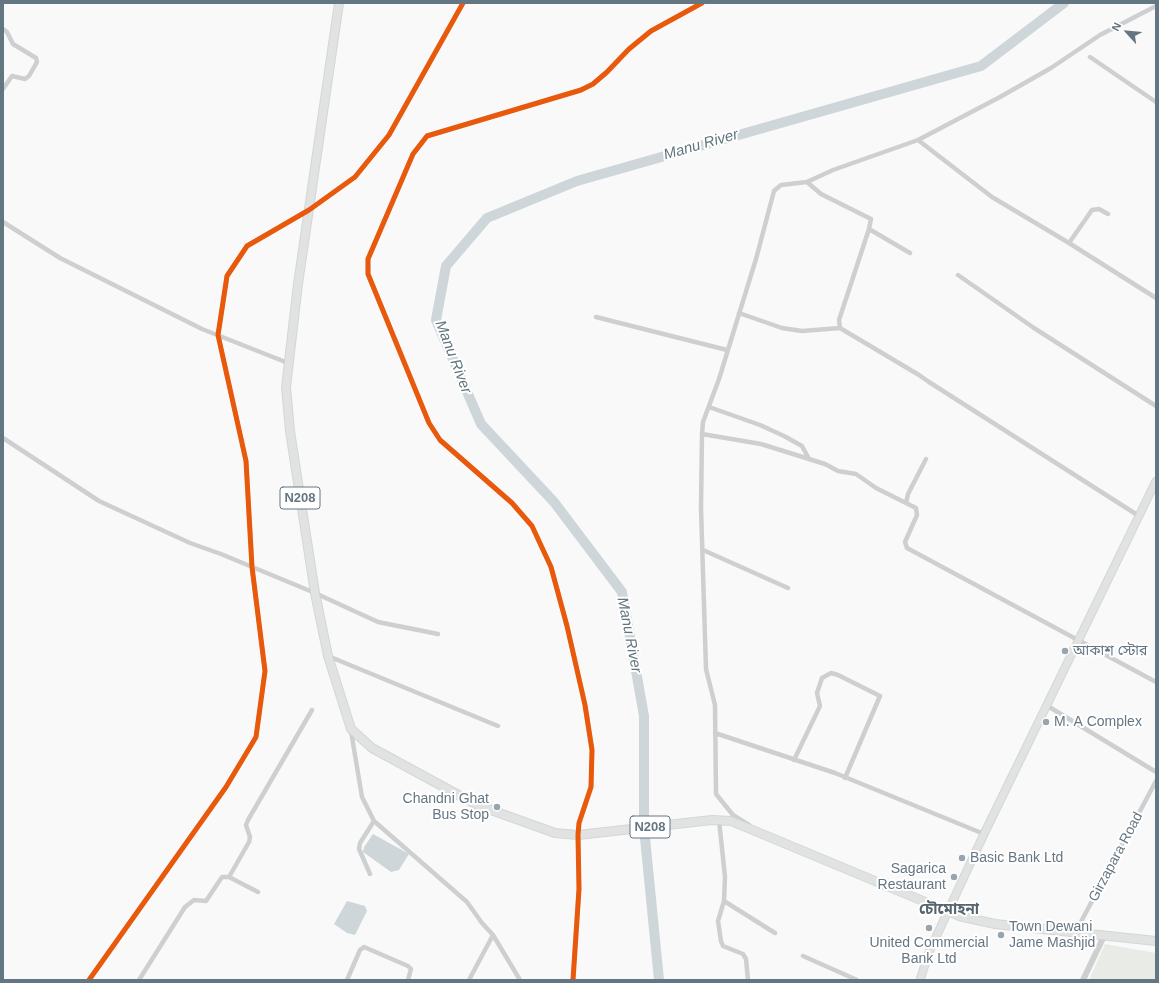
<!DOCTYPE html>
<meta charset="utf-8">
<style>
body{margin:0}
#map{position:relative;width:1159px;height:983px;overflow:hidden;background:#f9f9f9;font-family:Helvetica,sans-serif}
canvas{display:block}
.frame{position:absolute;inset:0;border:4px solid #657683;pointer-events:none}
.north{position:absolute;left:1107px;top:12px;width:40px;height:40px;-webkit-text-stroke:3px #fff;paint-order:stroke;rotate:297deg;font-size:11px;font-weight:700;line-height:16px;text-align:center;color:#657683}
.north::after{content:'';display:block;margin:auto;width:14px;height:18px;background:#657683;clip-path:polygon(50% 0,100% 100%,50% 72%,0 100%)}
</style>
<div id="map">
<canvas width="1159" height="983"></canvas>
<div class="frame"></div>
<div class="north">N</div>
</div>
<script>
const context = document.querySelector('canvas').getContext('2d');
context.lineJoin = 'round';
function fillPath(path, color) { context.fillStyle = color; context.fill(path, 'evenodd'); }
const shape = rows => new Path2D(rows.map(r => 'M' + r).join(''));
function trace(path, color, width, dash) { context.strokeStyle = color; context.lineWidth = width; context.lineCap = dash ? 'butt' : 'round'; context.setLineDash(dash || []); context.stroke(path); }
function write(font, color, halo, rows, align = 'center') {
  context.font = font + ' Helvetica,"Noto Sans Bengali",sans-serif'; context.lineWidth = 4; context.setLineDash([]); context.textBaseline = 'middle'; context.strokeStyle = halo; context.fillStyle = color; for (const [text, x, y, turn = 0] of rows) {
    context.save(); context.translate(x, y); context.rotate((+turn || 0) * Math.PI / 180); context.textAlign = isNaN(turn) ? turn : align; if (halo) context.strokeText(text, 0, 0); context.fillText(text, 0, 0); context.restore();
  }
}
fillPath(shape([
 [1105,944,1156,953,1156,980,1089,980]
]), '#e8ebe6');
fillPath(shape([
 [373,834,409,854,399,870,391,872,363,852,364,847],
 [347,901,365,906,367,911,355,935,347,933,334,924]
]), '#ced6d9');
trace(shape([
 [659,980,644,828,644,716,622,592,554,502,481,424,436,320,446,266,487,218,577,181,981,66,1064,3]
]), '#ced6d9', 10);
const secondary = shape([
 [920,980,929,952,984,834,1156,481]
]);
const trunk = shape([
 [339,3,298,284,286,387,290,431,315,593,328,656,351,729,372,748,477,805,555,833,578,835,712,820,731,821,959,916,995,924,1156,941]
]);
trace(secondary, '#d5d6d7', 9);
trace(trunk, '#d5d6d6', 10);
trace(shape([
 [3,29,7,32,13,44,36,58,37,62,29,76,25,79,12,76,3,89],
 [1090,57,1156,102],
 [918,140,1000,97,1051,68,1100,35,1156,6],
 [807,182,821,194,871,219,869,229,839,320,840,328,919,375,929,382,1139,516],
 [3,222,60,258,202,329,288,363],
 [869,229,910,253],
 [1069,243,1092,210,1099,209,1108,214],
 [958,275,1034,328,1156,406],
 [739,313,782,328,802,331,840,328],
 [596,317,727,350],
 [709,407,760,425,784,436,802,446,809,459],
 [702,434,761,444,825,464,838,471,856,474,876,488,916,508,917,515,905,542,907,548,1156,682],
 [3,438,99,501,190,543,221,554,315,593,378,622,438,634],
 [906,503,908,494,926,459],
 [703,550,788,588],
 [328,656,498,726],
 [1046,705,1156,772],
 [351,731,362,797,374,821,467,902,482,923,493,935,520,980],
 [715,733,835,773,984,834],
 [794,760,820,706,817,693,822,678,831,673,838,675,880,696,845,778],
 [719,820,725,877,724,901,718,921,721,941,723,946,743,954,746,959,748,980],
 [749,825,733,815,716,794,715,705,706,669,701,508,702,434,703,422,719,379,756,259,774,191,781,185,807,182,833,170,918,140,992,197,1069,243,1156,298],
 [370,874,359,849,360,843,374,821],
 [229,877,249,842,250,837,246,825,248,820,312,710],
 [724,901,775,933],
 [1075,933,1156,781],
 [803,956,857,980],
 [89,980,226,787,256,737,265,671,252,567,246,461,218,335,227,276,247,246,309,210,355,177,389,135,463,3],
 [139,980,185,907,194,900,206,901,222,877,229,877,258,892],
 [347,980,360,950,364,947,408,966,411,969,408,980],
 [469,980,493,935],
 [573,980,579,889,578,835,579,823,591,787,592,750,585,705,567,626,551,567,532,526,512,503,440,440,429,423,368,274,368,259,413,154,427,136,581,90,593,84,607,72,629,49,651,31,702,3]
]), '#cecfd0', 4.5);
trace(shape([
 [1083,980,1104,936]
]), '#cecfd0', 6);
trace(secondary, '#e1e2e2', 7);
trace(trunk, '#e1e2e2', 8);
trace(shape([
 [89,980,226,787,256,737,265,671,252,567,246,461,218,335,227,276,247,246,309,210,355,177,389,135,463,3],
 [573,980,579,889,578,835,579,823,591,787,592,750,585,705,567,626,551,567,532,526,512,503,440,440,429,423,368,274,368,259,413,154,427,136,581,90,593,84,607,72,629,49,651,31,702,3]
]), '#e8590c', 5);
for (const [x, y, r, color] of [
 [1065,651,4,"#99a4ac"],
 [1046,722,4,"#99a4ac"],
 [497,807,4,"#99a4ac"],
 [962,858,4,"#99a4ac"],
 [954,877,4,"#99a4ac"],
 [929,928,4,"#99a4ac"],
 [1001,935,4,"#99a4ac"]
]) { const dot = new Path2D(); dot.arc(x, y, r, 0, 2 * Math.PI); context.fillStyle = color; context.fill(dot); trace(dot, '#fff', 1.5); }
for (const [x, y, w] of [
 [300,498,40],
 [650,827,40]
]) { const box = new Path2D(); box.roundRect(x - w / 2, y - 11, w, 22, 3); context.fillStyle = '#fff'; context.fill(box); trace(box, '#657683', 1); }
write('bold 13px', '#657683', null, [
 ["N208",300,498],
 ["N208",650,827]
]);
write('14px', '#657683', '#fff', [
 ["আকাশ স্টোর",1073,651],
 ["M. A Complex",1054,722],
 ["Chandni Ghat",489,799,"right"],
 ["Bus Stop",489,815,"right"],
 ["Basic Bank Ltd",970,858],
 ["Sagarica",946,869,"right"],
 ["Restaurant",946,885,"right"],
 ["Town Dewani",1009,927],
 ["Jame Mashjid",1009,943],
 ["United Commercial",929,943,"center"],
 ["Bank Ltd",929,959,"center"]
], 'left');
write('14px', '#657683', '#fff', [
 ["Girzapara Road",1116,857,-62]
]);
write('italic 15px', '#60757c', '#fff', [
 ["Manu River",701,145,-16],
 ["Manu River",453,357,69],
 ["Manu River",629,635,79]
]);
write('bold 15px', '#57646e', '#fff', [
 ["চৌমোহনা",949,910]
]);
</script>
